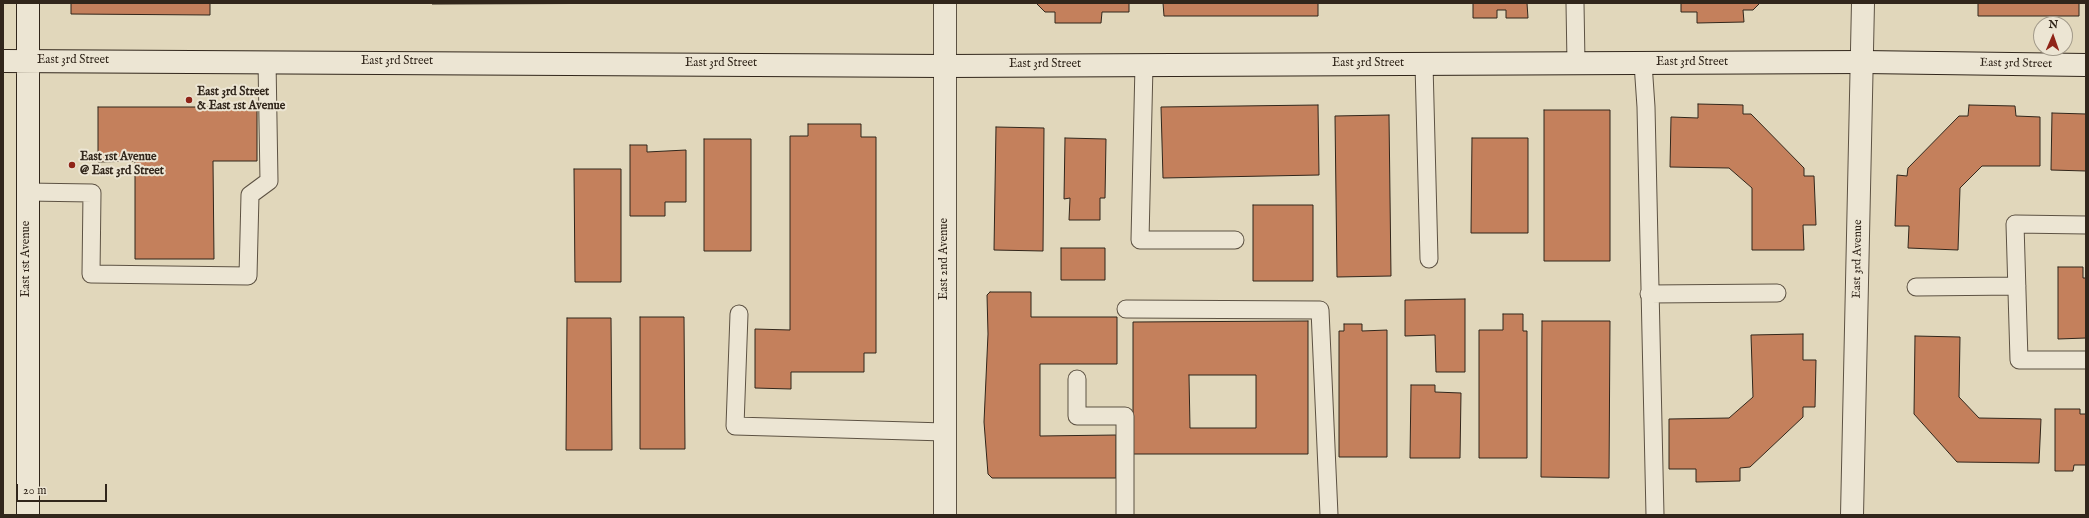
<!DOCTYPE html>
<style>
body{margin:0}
#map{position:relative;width:2089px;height:518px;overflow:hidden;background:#e1d7bb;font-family:"IM FELL English",serif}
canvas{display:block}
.frame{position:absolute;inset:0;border:4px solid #31261b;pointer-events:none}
.north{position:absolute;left:2033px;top:16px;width:40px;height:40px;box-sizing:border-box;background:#ece5d3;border:1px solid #a19989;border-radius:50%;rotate:2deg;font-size:11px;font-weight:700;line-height:16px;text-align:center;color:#31261b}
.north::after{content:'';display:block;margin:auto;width:14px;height:18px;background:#8f2418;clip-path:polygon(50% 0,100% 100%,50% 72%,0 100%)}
.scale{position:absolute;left:16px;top:484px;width:91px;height:18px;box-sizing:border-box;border:2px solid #31261b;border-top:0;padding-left:5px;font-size:12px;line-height:14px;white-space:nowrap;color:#31261b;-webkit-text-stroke:3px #ece5d3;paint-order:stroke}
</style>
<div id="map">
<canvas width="2089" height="518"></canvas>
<div class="frame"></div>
<div class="north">N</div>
<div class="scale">20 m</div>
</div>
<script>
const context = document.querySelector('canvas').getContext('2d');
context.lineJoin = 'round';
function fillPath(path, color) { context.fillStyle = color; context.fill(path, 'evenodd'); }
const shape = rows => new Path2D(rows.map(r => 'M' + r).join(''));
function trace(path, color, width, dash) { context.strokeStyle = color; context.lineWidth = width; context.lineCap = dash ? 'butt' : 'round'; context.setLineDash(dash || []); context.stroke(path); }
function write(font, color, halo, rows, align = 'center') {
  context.font = font + ' "IM FELL English",serif'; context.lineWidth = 4; context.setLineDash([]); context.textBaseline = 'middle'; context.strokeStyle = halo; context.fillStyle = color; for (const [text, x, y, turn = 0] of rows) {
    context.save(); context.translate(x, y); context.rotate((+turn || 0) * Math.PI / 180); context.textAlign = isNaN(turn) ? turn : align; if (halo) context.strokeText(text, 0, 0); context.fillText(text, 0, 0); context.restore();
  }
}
const building = shape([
 [71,3,210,3,210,15,71,14,71,3],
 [432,3,710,3,432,4,432,3],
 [1036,3,1129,3,1129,12,1102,12,1101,23,1055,23,1055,12,1045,12,1036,3],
 [1163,3,1318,3,1318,16,1164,16,1163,3],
 [1473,3,1527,3,1528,18,1506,18,1506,10,1497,10,1497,18,1473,18,1473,3],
 [1681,3,1760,3,1753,10,1743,10,1744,22,1697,23,1697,12,1681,12,1681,3],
 [1978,3,2079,3,2079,16,1978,16,1978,3],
 [1698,104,1743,105,1743,114,1751,114,1804,168,1804,176,1814,176,1816,225,1803,225,1804,250,1752,250,1752,188,1729,168,1670,167,1671,117,1698,118,1698,104],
 [1318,105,1319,175,1163,178,1161,107,1318,105],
 [1969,105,2015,106,2016,116,2040,117,2040,166,1982,166,1960,188,1958,250,1908,248,1909,226,1895,226,1897,175,1907,176,1908,168,1959,116,1968,116,1969,105],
 [98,107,257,107,257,161,213,161,214,259,135,259,135,161,98,162,98,107],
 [1544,110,1610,110,1610,261,1544,261,1544,110],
 [2052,113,2086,114,2086,171,2051,170,2052,113],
 [1389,115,1391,276,1337,277,1335,116,1389,115],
 [808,124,861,124,861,137,876,137,876,353,864,353,864,372,791,372,791,389,755,388,755,329,790,330,790,136,808,136,808,124],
 [996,127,1044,128,1043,251,994,250,996,127],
 [1065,138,1106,139,1105,198,1100,198,1100,220,1069,220,1070,198,1064,199,1065,138],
 [1472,138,1528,138,1528,233,1471,233,1472,138],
 [704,139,751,139,751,251,704,251,704,139],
 [630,145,647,145,647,152,686,150,686,202,665,202,665,216,630,216,630,145],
 [574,169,621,169,621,282,575,282,574,169],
 [1253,205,1313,205,1313,281,1253,281,1253,205],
 [1061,248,1105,248,1105,280,1061,280,1061,248],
 [2058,267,2083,267,2083,278,2086,278,2086,338,2058,339,2058,267],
 [990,292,1031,292,1031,317,1117,317,1117,364,1040,364,1040,436,1116,435,1116,478,992,478,988,474,984,422,988,334,987,295,990,292],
 [1465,299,1465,372,1436,372,1435,335,1405,336,1405,300,1465,299],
 [1503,314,1523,314,1523,331,1527,331,1527,458,1479,458,1479,330,1503,330,1503,314],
 [640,317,684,317,685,449,640,449,640,317],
 [567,318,611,318,612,450,566,450,567,318],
 [1308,321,1308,454,1133,454,1133,322,1308,321],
 [1189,375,1256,375,1256,428,1190,428,1189,375],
 [1542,321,1610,321,1609,478,1541,477,1542,321],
 [1344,324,1362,324,1362,331,1387,330,1387,457,1339,457,1339,331,1344,331,1344,324],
 [1803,334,1803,360,1816,360,1815,407,1803,407,1803,417,1750,467,1740,468,1740,481,1696,482,1696,469,1669,469,1669,419,1729,418,1753,397,1751,335,1803,334],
 [1915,336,1960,337,1959,397,1979,418,2041,419,2039,463,1957,462,1914,414,1915,336],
 [1411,385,1435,385,1435,392,1461,393,1460,458,1410,458,1411,385],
 [2055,409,2080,409,2080,414,2086,414,2086,465,2074,465,2073,471,2055,471,2055,409]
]);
fillPath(building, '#c4805c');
trace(building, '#31261b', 1);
const lane = shape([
 [1575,3,1576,63],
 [1643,63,1646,107,1655,515],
 [1424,64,1429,259],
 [1144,65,1140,240,1235,240],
 [27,192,92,193,91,274,248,276,250,195,269,181,267,61],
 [2086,225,2015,224,2019,360,2086,360],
 [1916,287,2017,286],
 [1649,294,1777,293],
 [1126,309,1320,310,1329,515],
 [739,314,735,426,945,432],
 [1077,379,1077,416,1125,416,1125,515]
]);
const street = shape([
 [945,515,945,3],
 [1852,515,1863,3]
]);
const secondary = shape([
 [3,61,945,66,1863,62,2086,65],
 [28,515,28,3]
]);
trace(lane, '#5d5243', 19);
trace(street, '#5d5243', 24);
trace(secondary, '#31261b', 24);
trace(lane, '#ece5d3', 17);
trace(street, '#ece5d3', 22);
trace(secondary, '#ece5d3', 22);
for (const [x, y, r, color] of [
 [189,100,4,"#8f2418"],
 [72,165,4,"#8f2418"]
]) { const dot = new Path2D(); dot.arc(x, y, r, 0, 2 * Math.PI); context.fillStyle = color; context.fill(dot); trace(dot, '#ece5d3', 1.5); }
write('12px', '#31261b', '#ece5d3', [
 ["East 3rd Street",73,61],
 ["East 3rd Street",397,62],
 ["East 3rd Street",1692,63],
 ["East 3rd Street",721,64],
 ["East 3rd Street",1368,64],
 ["East 3rd Street",2016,64,1],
 ["East 3rd Street",1045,65],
 ["East 1st Avenue",27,259,-90],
 ["East 2nd Avenue",945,259,-90],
 ["East 3rd Avenue",1858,259,-89]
]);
write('bold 12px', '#31261b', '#ece5d3', [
 ["East 3rd Street",197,93],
 ["& East 1st Avenue",197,107],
 ["East 1st Avenue",80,158],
 ["@ East 3rd Street",80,172]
], 'left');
</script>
